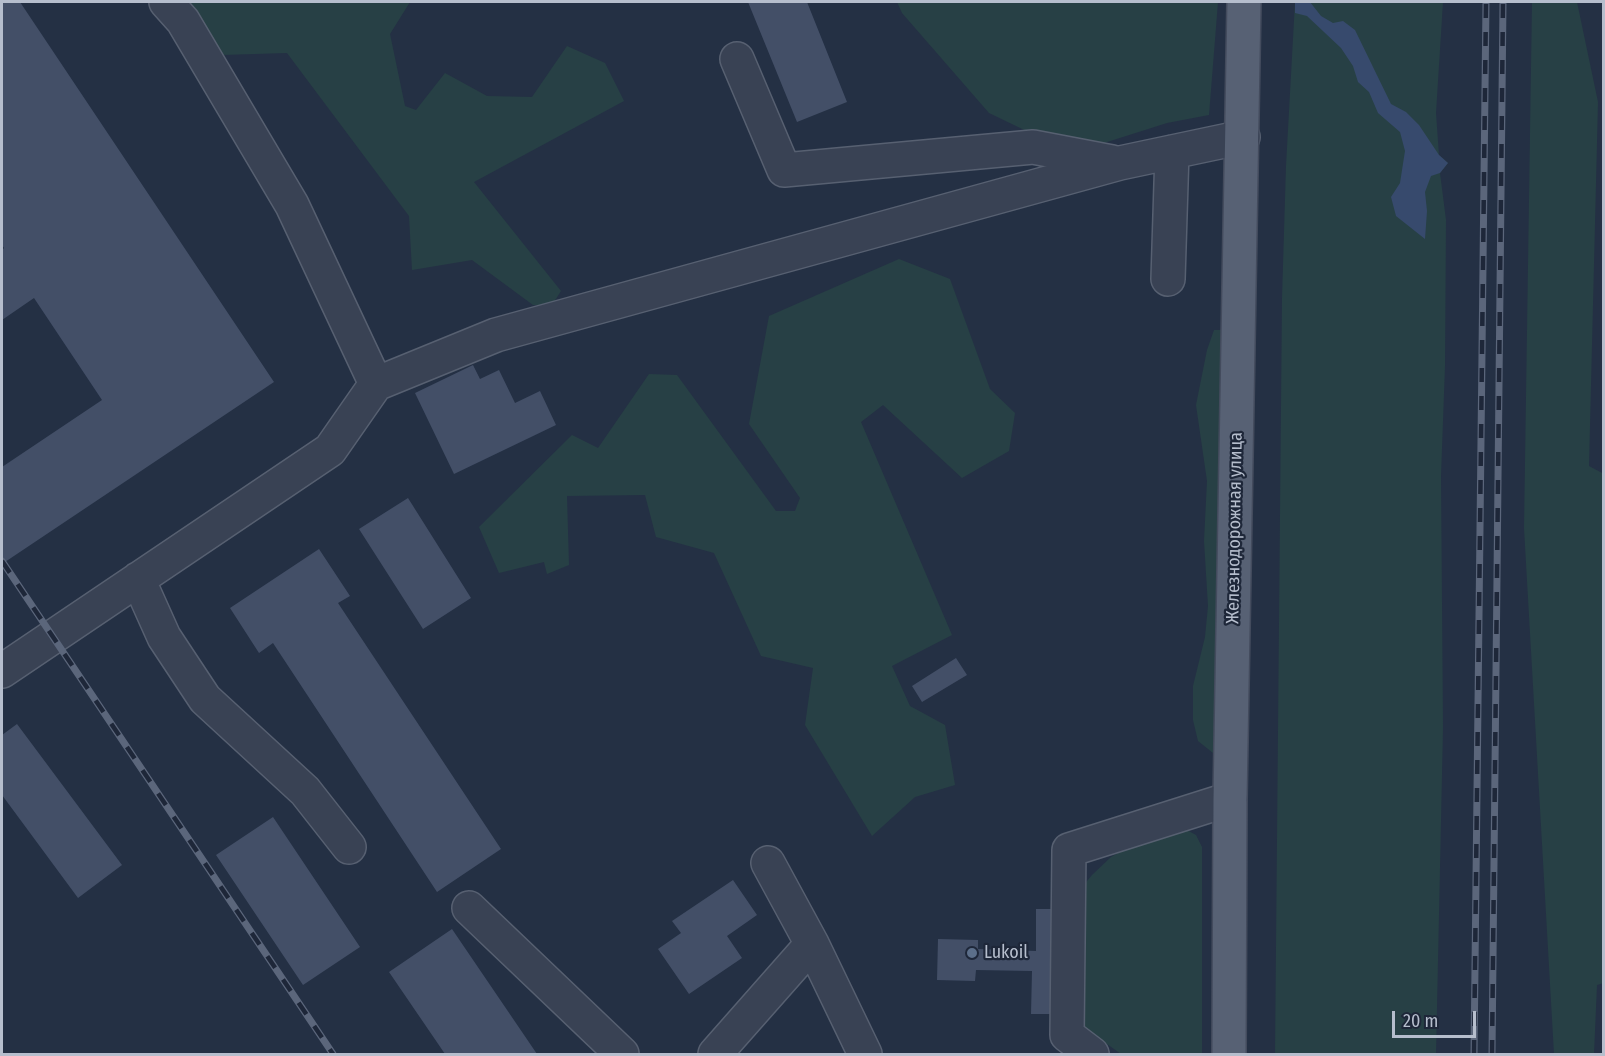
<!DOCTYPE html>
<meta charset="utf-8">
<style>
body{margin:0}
#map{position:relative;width:1605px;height:1056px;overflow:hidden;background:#243044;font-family:"Fira Sans Condensed",sans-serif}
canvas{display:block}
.frame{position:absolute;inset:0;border:3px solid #b6becd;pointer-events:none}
.scale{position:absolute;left:1392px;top:1011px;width:84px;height:27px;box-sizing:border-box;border:3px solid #b6becd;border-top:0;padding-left:8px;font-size:18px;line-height:21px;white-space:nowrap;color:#b6becd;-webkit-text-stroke:4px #1e2739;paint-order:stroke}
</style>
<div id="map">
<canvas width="1605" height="1056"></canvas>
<div class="frame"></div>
<div class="scale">20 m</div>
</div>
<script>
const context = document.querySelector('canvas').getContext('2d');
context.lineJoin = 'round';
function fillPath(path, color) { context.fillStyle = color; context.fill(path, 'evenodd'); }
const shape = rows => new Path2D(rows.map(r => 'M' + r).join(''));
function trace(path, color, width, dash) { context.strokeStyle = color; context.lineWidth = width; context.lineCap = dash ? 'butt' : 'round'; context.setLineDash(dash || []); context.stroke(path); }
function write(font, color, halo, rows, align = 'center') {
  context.font = font + ' "Fira Sans Condensed",sans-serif'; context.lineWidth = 4.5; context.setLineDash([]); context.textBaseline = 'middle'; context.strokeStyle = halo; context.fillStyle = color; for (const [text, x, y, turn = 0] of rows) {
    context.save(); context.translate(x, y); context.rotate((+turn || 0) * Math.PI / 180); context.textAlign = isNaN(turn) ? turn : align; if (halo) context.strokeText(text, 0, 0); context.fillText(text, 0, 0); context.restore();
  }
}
fillPath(shape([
 [187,2,410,2,390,34,405,106,416,110,445,73,487,96,532,97,567,46,605,63,624,101,474,182,561,291,552,305,533,305,472,260,412,270,409,216,287,53,222,55],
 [897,2,1218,2,1209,115,1167,123,1104,143,1041,138,989,113,902,13],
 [1295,2,1443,2,1436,113,1439,155,1448,163,1440,173,1446,220,1445,366,1441,476,1443,728,1436,1054,1275,1054,1282,298,1286,166],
 [1532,2,1577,2,1598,102,1589,466,1604,474,1604,983,1597,985,1594,1054,1554,1054,1524,528],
 [899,259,950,279,990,389,1015,413,1009,451,962,478,883,405,861,422,952,635,892,666,910,706,945,725,955,785,915,797,872,836,805,725,813,668,761,656,714,553,656,537,645,495,567,496,569,565,547,574,544,562,499,573,479,527,572,435,598,448,649,374,677,375,776,511,795,511,800,498,749,424,769,316],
 [1214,330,1229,330,1220,745,1213,753,1198,741,1193,720,1193,686,1205,637,1208,606,1204,541,1207,481,1196,405,1207,350],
 [1183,828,1196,835,1202,847,1202,1054,1121,1054,1086,1029,1077,1017,1083,886,1092,875,1111,857,1134,844]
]), '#274045');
fillPath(shape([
 [1295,2,1310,2,1321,16,1333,23,1343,21,1355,30,1391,104,1406,112,1419,125,1439,155,1448,163,1440,173,1431,176,1425,192,1427,211,1425,239,1396,216,1391,197,1400,183,1405,151,1400,132,1378,113,1369,92,1358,82,1353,66,1341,48,1307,16,1295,13]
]), '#374a6d');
fillPath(shape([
 [2,2,20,2,274,382,2,564,2,467,102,400,34,298,2,320,2,250,4,248,2,245],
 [748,2,807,2,847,102,797,122],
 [473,365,480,379,499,370,515,403,540,391,556,425,454,474,415,393],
 [408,498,471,598,423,629,359,529],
 [319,549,350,596,338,603,501,849,437,892,273,643,259,653,230,608],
 [956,658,967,675,922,702,912,686],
 [17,724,122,865,78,898,2,795,2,735],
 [273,817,360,947,303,985,216,855],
 [733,880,757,915,727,936,742,958,689,994,658,949,681,933,672,921],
 [1036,909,1064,909,1062,1014,1031,1014,1032,971,976,970,975,981,937,980,938,939,978,940,978,949,1036,951],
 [452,929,537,1054,445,1054,389,972]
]), '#434f67');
const minor = shape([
 [166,2,183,21,292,205,376,384,496,335,1120,163,1243,137],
 [737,59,784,170,1033,147,1112,162],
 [1168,279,1172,152],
 [138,579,164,637,205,699,305,791,349,847],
 [2,671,330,450,376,384],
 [768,863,812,944,865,1054],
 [469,908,622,1054],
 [715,1054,812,944],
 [1092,1054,1067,1035,1069,850,1230,799]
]);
const major = shape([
 [1229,1054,1230,799,1244,2]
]);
trace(minor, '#576071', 36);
trace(major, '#434b5d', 36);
trace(minor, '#394254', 33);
trace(major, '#576174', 33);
const rail = shape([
 [2,561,333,1054],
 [1474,1054,1486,2],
 [1492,1054,1503,2]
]);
trace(rail, '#5b667b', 7);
trace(rail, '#1e2739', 4.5, [14]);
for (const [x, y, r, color] of [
 [972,953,6,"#5c6f8a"]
]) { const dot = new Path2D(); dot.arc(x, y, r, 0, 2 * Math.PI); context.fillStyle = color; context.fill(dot); trace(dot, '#1e2739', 2); }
write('18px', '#b6becd', '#1e2739', [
 ["Железнодорожная улица",1235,528,-89]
]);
write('18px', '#b6becd', '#1e2739', [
 ["Lukoil",984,953]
], 'left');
</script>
